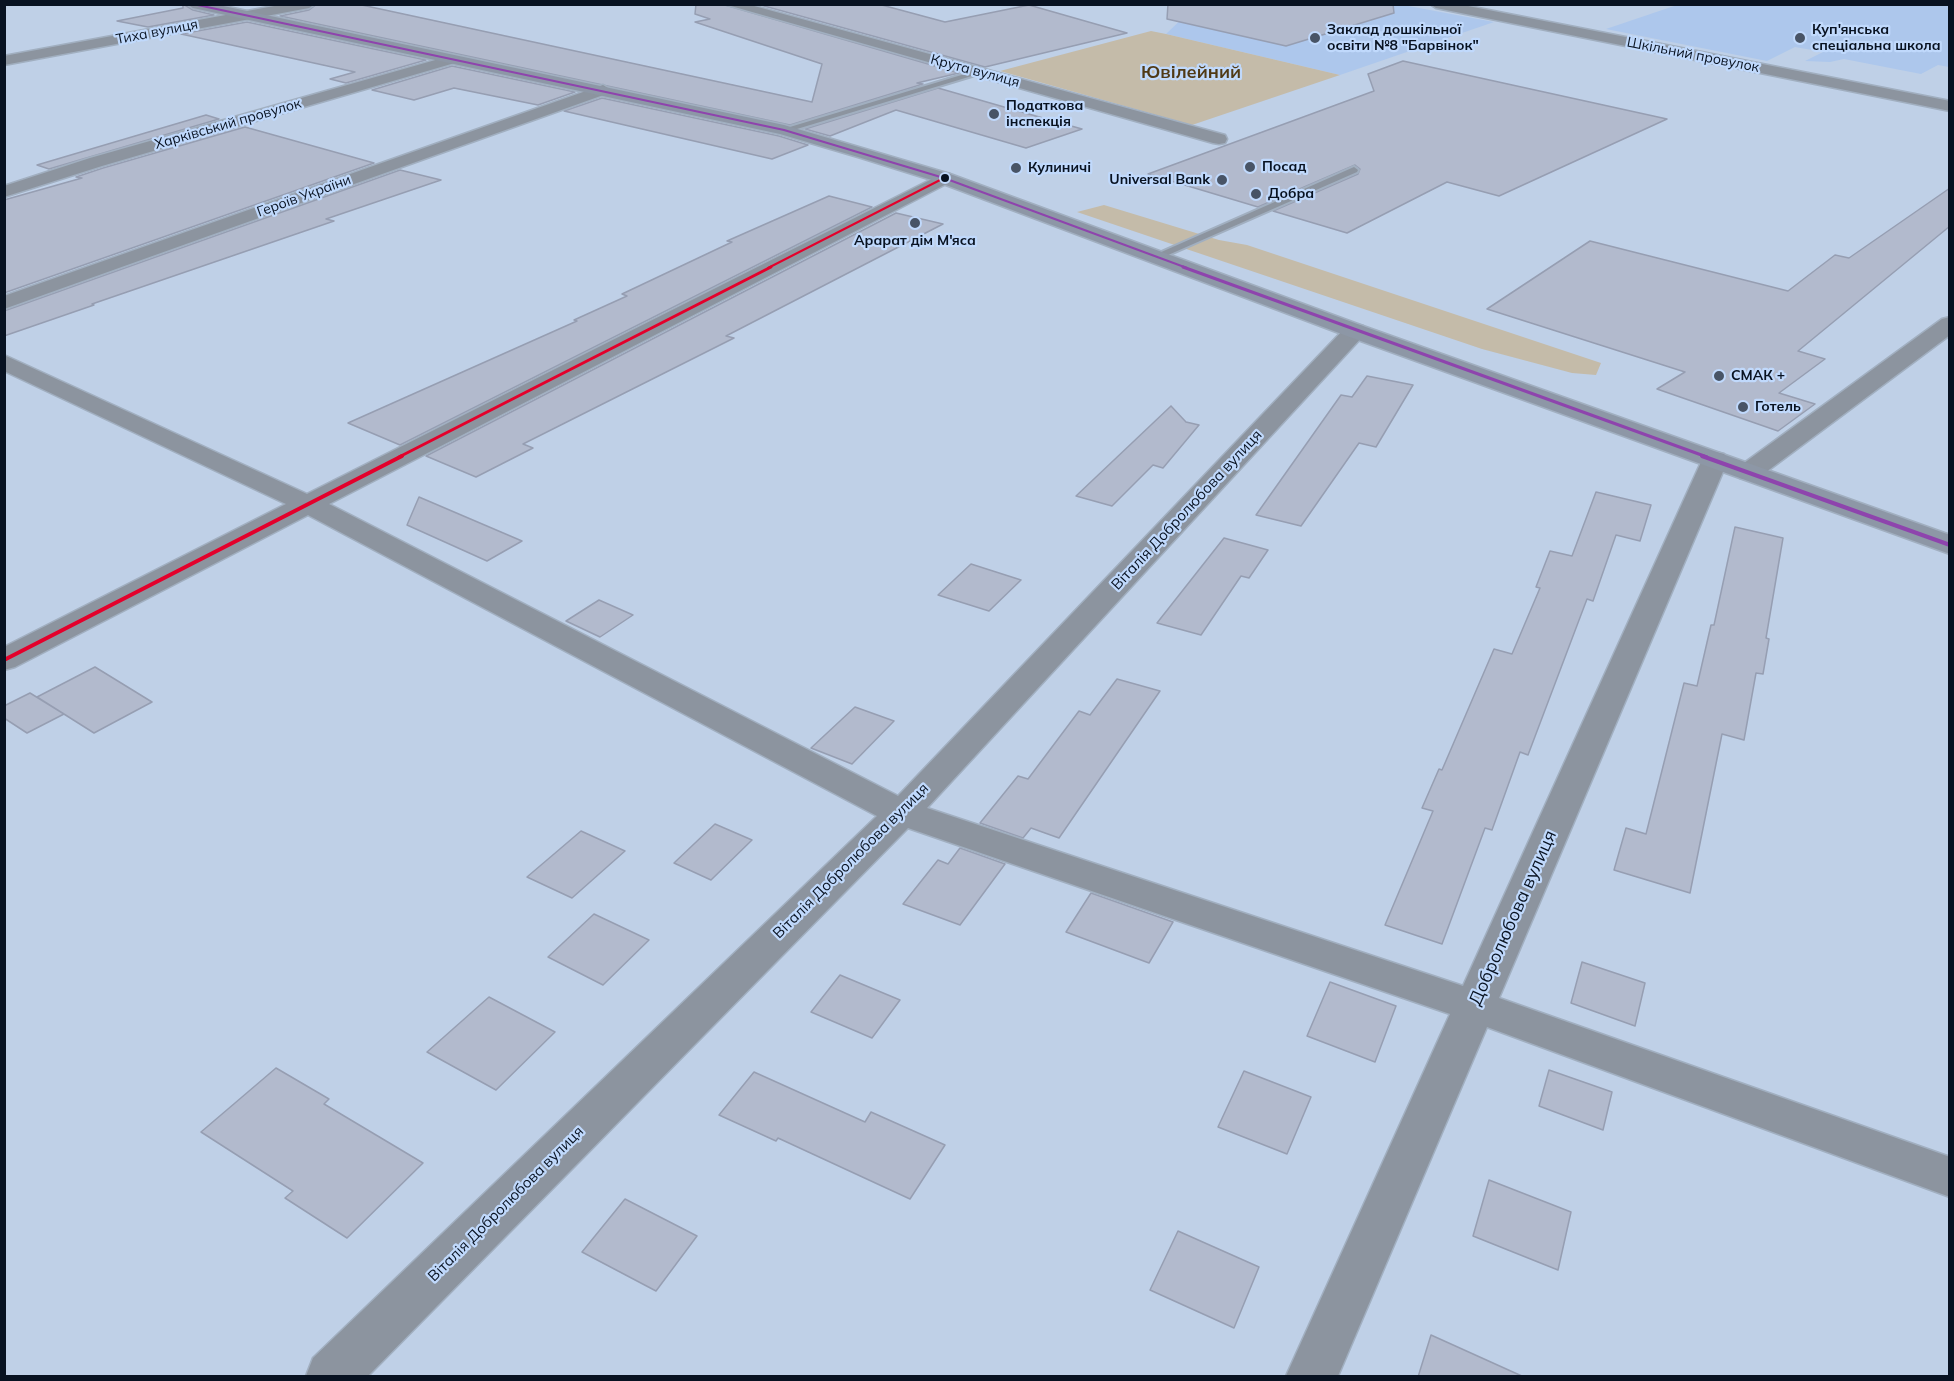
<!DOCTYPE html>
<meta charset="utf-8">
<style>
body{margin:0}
#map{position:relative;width:1954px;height:1381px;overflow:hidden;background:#bfd0e7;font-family:Mulish,sans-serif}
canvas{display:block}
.frame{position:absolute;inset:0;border:6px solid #081221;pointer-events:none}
</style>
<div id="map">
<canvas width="1954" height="1381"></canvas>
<div class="frame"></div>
</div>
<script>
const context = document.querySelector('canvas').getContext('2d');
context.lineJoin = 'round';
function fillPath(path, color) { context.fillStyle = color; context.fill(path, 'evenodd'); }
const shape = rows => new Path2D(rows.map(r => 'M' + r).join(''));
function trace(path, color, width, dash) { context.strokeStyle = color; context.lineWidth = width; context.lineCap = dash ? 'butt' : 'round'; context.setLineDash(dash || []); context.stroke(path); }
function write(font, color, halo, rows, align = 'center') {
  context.font = font + ' Mulish,sans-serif'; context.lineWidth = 4.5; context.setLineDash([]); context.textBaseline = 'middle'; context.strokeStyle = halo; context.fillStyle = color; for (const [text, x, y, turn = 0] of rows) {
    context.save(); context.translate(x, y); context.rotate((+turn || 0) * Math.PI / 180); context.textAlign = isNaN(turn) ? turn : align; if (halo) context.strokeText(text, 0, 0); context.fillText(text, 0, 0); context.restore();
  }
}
fillPath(shape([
 [1193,4,1403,5,1494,22,1340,75,1166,34,1190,11],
 [1680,4,1949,5,1949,67,1938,65,1921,74,1844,59,1830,62,1805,61,1823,52,1795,47,1767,61,1606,29]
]), '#adc7ec');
fillPath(shape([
 [1151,31,1166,34,1340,75,1192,125,1000,71],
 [1104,205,1219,240,1247,245,1601,363,1596,375,1572,373,1482,349,1077,212]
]), '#c4bba9');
const building = shape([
 [183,4,193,10,214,15,148,27,117,21,183,8,183,4],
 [317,4,357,4,812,102,822,64,695,22,710,19,695,14,696,4,722,4,959,73,917,83,923,84,790,125,280,16,309,10,317,4],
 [757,4,878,4,945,22,1029,5,1127,33,985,67,757,4],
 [1168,4,1393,4,1394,13,1286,46,1167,19,1168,4],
 [247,22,426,60,346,83,330,79,355,72,181,34,247,22],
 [1403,61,1667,119,1499,196,1447,182,1347,233,1273,211,1358,174,1360,169,1355,165,1258,207,1148,174,1374,91,1368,74,1403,61],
 [452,66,575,92,538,105,454,88,414,100,372,90,452,66],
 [938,88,1018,111,1082,129,1026,148,896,110,830,136,805,129,938,88],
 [602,98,779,136,808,145,772,159,564,111,602,98],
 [206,115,219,119,49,169,37,165,206,115],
 [245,127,374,163,4,293,4,200,82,178,76,177,103,168,245,127],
 [400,170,441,180,326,219,334,221,92,304,94,305,4,336,4,311,400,170],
 [1950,188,1950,226,1798,351,1825,359,1779,393,1815,404,1778,431,1657,389,1685,372,1487,309,1590,241,1788,291,1835,255,1849,258,1950,188],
 [829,196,872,207,400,445,348,423,577,321,574,320,627,296,622,294,732,242,727,241,829,196],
 [896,213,943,224,726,336,734,338,523,444,533,448,476,477,426,456,896,213],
 [1367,376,1413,385,1376,447,1359,443,1301,526,1256,515,1341,395,1352,397,1367,376],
 [1171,406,1186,422,1199,425,1163,468,1153,465,1112,506,1076,496,1171,406],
 [1596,492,1651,505,1640,541,1616,535,1593,601,1587,599,1528,755,1520,752,1492,830,1485,828,1442,944,1385,925,1433,811,1422,808,1439,769,1442,770,1494,649,1512,654,1540,588,1536,587,1550,551,1572,556,1596,492],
 [419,497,522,541,487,561,407,525,419,497],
 [1735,527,1783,538,1766,638,1769,639,1763,674,1756,673,1744,740,1722,734,1690,893,1614,870,1626,828,1646,834,1684,683,1697,686,1711,625,1714,625,1735,527],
 [1224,538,1268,550,1249,578,1241,576,1201,635,1157,623,1224,538],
 [971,564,1021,580,989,611,938,595,971,564],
 [599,600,633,615,600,637,566,621,599,600],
 [95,667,152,702,94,733,37,697,95,667],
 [1117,679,1160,691,1059,838,1031,828,1023,838,980,823,1018,776,1028,779,1079,711,1090,715,1117,679],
 [30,693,64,714,27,733,4,718,4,706,30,693],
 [855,707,894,721,852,764,811,748,855,707],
 [715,824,752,840,711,880,674,863,715,824],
 [581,831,625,851,572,898,527,877,581,831],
 [960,848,1005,864,960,925,903,904,938,860,948,864,960,848],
 [1091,893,1173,922,1149,963,1066,932,1091,893],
 [594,914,649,940,603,985,548,957,594,914],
 [1582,962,1645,983,1635,1026,1571,1003,1582,962],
 [840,975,900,1000,872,1038,811,1012,840,975],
 [1330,982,1396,1006,1375,1062,1307,1036,1330,982],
 [489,997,555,1032,496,1090,427,1052,489,997],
 [276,1068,329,1099,324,1104,423,1163,347,1238,285,1198,293,1191,201,1132,276,1068],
 [1549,1070,1612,1092,1603,1130,1539,1106,1549,1070],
 [1244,1071,1311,1097,1287,1154,1218,1127,1244,1071],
 [754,1072,865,1122,871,1112,945,1145,910,1199,778,1138,776,1141,719,1115,754,1072],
 [1489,1180,1571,1212,1558,1270,1473,1236,1489,1180],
 [625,1199,697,1236,656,1291,582,1252,625,1199],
 [1178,1231,1259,1267,1234,1328,1150,1290,1178,1231],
 [1431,1335,1524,1377,1418,1377,1431,1335]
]);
fillPath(building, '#b2bacd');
trace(building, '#969eb2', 1.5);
const service = shape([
 [978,70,985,72,787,132,780,130,978,70],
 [1354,167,1358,170,1357,172,1159,259,1150,257,1354,167]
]);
const minor = shape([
 [285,4,315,4,309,8,4,65,4,56,285,4],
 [724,4,747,4,1225,135,1227,139,1225,143,1219,144,1213,143,724,4],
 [1430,4,1458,4,1950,101,1950,111,1436,8,1430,4],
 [453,55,460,59,458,62,102,166,4,197,4,186,90,158,453,55],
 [603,85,611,90,609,93,4,309,4,296,603,85],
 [944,173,950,174,953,178,950,182,329,504,898,796,1347,326,1355,324,1363,326,1366,331,1363,336,927,808,1463,986,1702,460,1706,454,1715,452,1724,454,1728,460,1499,998,1950,1157,1950,1197,1487,1027,1338,1376,1286,1376,1450,1014,908,828,368,1376,306,1376,313,1358,877,816,308,515,15,667,4,670,4,647,286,504,4,371,4,355,307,494,944,173],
 [1950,317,1950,335,1758,478,1749,480,1740,478,1736,472,1740,466,1942,319,1950,317]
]);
const primary = shape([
 [187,4,214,4,784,125,950,174,1363,326,1950,535,1950,554,1347,336,938,182,858,157,780,134,193,8,187,4]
]);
trace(service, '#a1afc0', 4);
trace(minor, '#a1afc0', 3);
trace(primary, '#a1afc0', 3);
fillPath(service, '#8c949f');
fillPath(minor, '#8c949f');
fillPath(primary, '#8d97a6');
trace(shape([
 [193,4,784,130,944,178,1187,268]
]), '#8e44ad', 2);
trace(shape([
 [1183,267,1707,457]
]), '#8e44ad', 3);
trace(shape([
 [1702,456,1950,545]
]), '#8e44ad', 4);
trace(shape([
 [768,268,944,178]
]), '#e4002b', 2);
trace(shape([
 [399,457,771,267]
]), '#e4002b', 3);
trace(shape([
 [4,660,402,456]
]), '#e4002b', 4);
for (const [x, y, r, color] of [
 [1315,38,6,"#485466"],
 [1800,38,6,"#485466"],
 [994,114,6,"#485466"],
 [1250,167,6,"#485466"],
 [1016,168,6,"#485466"],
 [945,178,5,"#081221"],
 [1222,180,6,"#485466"],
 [1256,194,6,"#485466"],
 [915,223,6,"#485466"],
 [1719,376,6,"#485466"],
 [1743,407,6,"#485466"]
]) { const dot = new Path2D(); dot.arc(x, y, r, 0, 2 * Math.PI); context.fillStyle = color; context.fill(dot); trace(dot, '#c0d9fc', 2); }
write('bold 14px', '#081221', '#c0d9fc', [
 ["Заклад дошкільної",1327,30],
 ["освіти №8 \"Барвінок\"",1327,46],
 ["Куп'янська",1812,30],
 ["спеціальна школа",1812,46],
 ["Податкова",1006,106],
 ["інспекція",1006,122],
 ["Посад",1262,167],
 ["Кулиничі",1028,168],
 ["Universal Bank",1210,180,"right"],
 ["Добра",1268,194],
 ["Арарат дім М'яса",915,241,"center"],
 ["СМАК +",1731,376],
 ["Готель",1755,407]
], 'left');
write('14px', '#081221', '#c0d9fc', [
 ["Тиха вулиця",157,32,-11],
 ["Шкільний провулок",1693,55,11],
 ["Крута вулиця",975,71,15],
 ["Харківський провулок",228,124,-16],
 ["Героїв України",304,196,-20]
]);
write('15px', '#081221', '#c0d9fc', [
 ["Віталія Добролюбова вулиця",1187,510,-47],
 ["Віталія Добролюбова вулиця",851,861,-45],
 ["Віталія Добролюбова вулиця",506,1204,-45]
]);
write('bold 18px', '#503a16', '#c0d9fc', [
 ["Ювілейний",1191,73]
]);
write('18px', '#081221', '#c0d9fc', [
 ["Добролюбова вулиця",1513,918,-66]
]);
</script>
